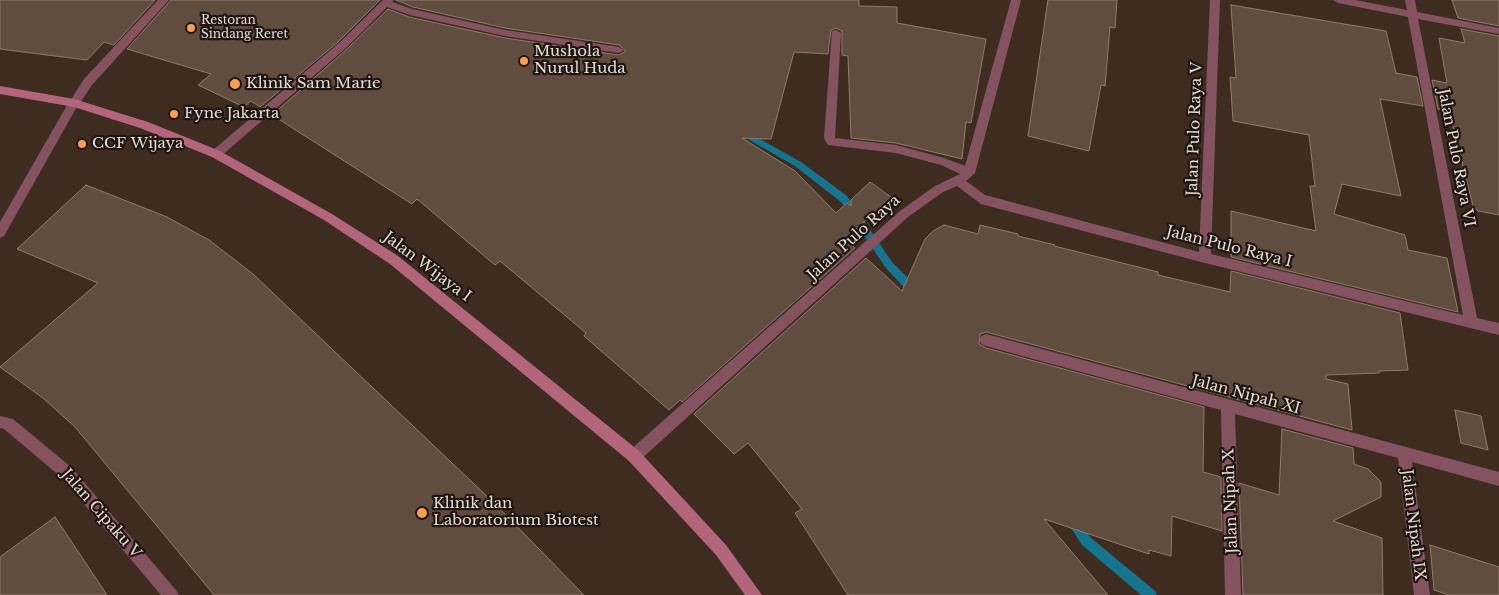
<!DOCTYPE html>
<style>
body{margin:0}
canvas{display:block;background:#3f2c20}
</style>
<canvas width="1499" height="595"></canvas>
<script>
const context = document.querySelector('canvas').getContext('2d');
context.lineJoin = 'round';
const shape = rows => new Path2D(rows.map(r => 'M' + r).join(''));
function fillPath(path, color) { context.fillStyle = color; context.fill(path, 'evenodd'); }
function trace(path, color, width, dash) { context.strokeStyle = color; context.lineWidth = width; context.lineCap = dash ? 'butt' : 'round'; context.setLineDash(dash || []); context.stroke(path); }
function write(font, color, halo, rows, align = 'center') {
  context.font = font + ' "Libre Baskerville",serif'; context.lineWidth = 4.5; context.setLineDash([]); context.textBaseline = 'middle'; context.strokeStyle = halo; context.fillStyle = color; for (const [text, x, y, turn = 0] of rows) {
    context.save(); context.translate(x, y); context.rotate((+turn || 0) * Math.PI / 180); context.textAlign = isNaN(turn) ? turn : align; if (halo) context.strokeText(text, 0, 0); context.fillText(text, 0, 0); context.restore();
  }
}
fillPath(shape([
 [742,129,801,162,847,196,892,262,918,288,919,291,918,294,910,294,886,268,841,202,795,166,739,134,738,132,742,129],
 [1072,514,1076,516,1090,537,1155,591,1157,595,1141,595,1082,545,1066,520,1068,516,1072,514]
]), '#15758f');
const building = shape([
 [0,0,155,0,114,45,104,42,87,60,0,49,0,0],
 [171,0,380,0,338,42,260,107,251,101,244,107,198,85,211,74,127,49,171,0],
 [396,0,859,0,859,6,897,7,897,23,986,39,971,123,966,122,962,159,896,143,851,138,848,56,842,55,842,31,836,28,831,30,828,54,794,52,771,139,742,138,795,171,836,213,847,203,851,206,851,200,870,182,891,197,854,231,857,234,848,241,855,248,682,402,680,400,669,410,584,336,586,333,500,261,495,265,417,199,412,204,272,115,348,48,388,9,409,17,505,38,619,55,626,51,619,45,505,28,413,7,396,0],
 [1048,0,1117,0,1115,28,1110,27,1105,86,1101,85,1089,151,1028,136,1048,0],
 [1452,0,1499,0,1499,26,1458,18,1452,0],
 [1231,5,1386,31,1396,73,1417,77,1423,106,1380,99,1401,196,1342,184,1334,214,1405,235,1408,250,1447,258,1458,312,1231,257,1231,211,1316,231,1310,186,1315,186,1309,135,1233,121,1230,77,1236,78,1231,5],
 [1461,29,1499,36,1499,215,1478,211,1473,206,1449,111,1438,109,1432,80,1447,83,1439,38,1465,43,1461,29],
 [86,185,167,217,209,240,253,274,492,501,584,595,214,595,75,427,43,398,0,367,98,283,17,249,86,185],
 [944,225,978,234,980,225,1018,234,1018,236,1055,245,1054,246,1158,272,1158,275,1230,292,1231,271,1400,313,1408,370,1379,371,1379,373,1326,375,1326,379,1348,384,1352,430,986,332,980,334,979,344,986,348,1204,407,1203,472,1221,477,1222,531,1172,516,1171,556,1149,550,1149,554,1044,519,1108,595,848,595,795,513,802,509,748,443,734,454,694,414,866,258,902,291,925,239,933,231,944,225],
 [1455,410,1481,416,1488,450,1461,443,1455,410],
 [1282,429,1353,448,1354,464,1368,469,1381,482,1381,497,1333,521,1382,538,1383,595,1243,595,1239,483,1279,495,1282,429],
 [55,517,107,595,0,595,0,557,55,517],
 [1430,545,1499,567,1499,595,1449,595,1434,590,1430,545]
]);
fillPath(building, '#614c40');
trace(building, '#917a6d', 1);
fillPath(shape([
 [158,0,169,0,92,85,78,106,70,106,69,103,84,79,158,0]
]), '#855360');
fillPath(shape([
 [383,0,394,0,392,2,412,9,505,30,619,47,624,50,619,53,505,36,410,15,387,7,347,47,220,157,212,157,210,154,212,151,339,43,383,0],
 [1011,0,1021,0,975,173,966,181,985,195,1199,252,1210,0,1220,0,1211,254,1463,315,1408,17,1338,3,1333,0,1355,0,1407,10,1405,0,1415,0,1417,12,1499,28,1499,34,1418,19,1477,318,1499,323,1499,335,1205,263,981,204,957,186,943,192,908,217,639,461,634,463,629,461,627,456,629,451,900,211,935,186,960,174,941,165,896,153,828,145,824,138,832,31,836,30,841,33,835,138,896,145,944,158,965,166,1011,0],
 [74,99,79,103,4,236,0,238,0,222,70,100,74,99],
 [986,334,1499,472,1499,486,1412,462,1430,595,1414,595,1398,458,1235,414,1241,595,1225,595,1221,410,986,346,981,344,980,340,981,336,986,334],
 [0,416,13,419,71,467,176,590,179,595,161,595,61,477,4,429,0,428,0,416]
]), '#855360');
fillPath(shape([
 [0,86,74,99,148,122,220,151,332,214,398,256,639,451,726,545,762,595,745,595,716,555,629,461,390,264,324,220,212,157,140,128,74,107,0,94,0,86]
]), '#b2657b');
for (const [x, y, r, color] of [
 [191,28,5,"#fc9e52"],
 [524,61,5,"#fc9e52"],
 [235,84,6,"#fc9e52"],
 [174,114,5,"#fc9e52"],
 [82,144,5,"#fc9e52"],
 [422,513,6,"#fc9e52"]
]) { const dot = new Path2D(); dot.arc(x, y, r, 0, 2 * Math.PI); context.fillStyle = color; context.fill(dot); trace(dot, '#1f1611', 2); }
write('12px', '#e7dbd3', '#1f1611', [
 ["Restoran",201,21],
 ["Sindang Reret",201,35]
], 'left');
write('15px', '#e7dbd3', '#1f1611', [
 ["Mushola",534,52],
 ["Nurul Huda",534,69],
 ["Klinik Sam Marie",246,84],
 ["Fyne Jakarta",184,114],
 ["CCF Wijaya",92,144],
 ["Klinik dan",433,504],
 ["Laboratorium Biotest",433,521]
], 'left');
write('15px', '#e7dbd3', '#1f1611', [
 ["Jalan Pulo Raya V",1195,129,-88],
 ["Jalan Pulo Raya VI",1456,158,79],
 ["Jalan Pulo Raya",854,238,-42],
 ["Jalan Pulo Raya I",1229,247,14],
 ["Jalan Wijaya I",427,267,37],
 ["Jalan Nipah XI",1246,395,15],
 ["Jalan Nipah X",1231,501,-92],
 ["Jalan Cipaku V",101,514,49],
 ["Jalan Nipah IX",1413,525,83]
]);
</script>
